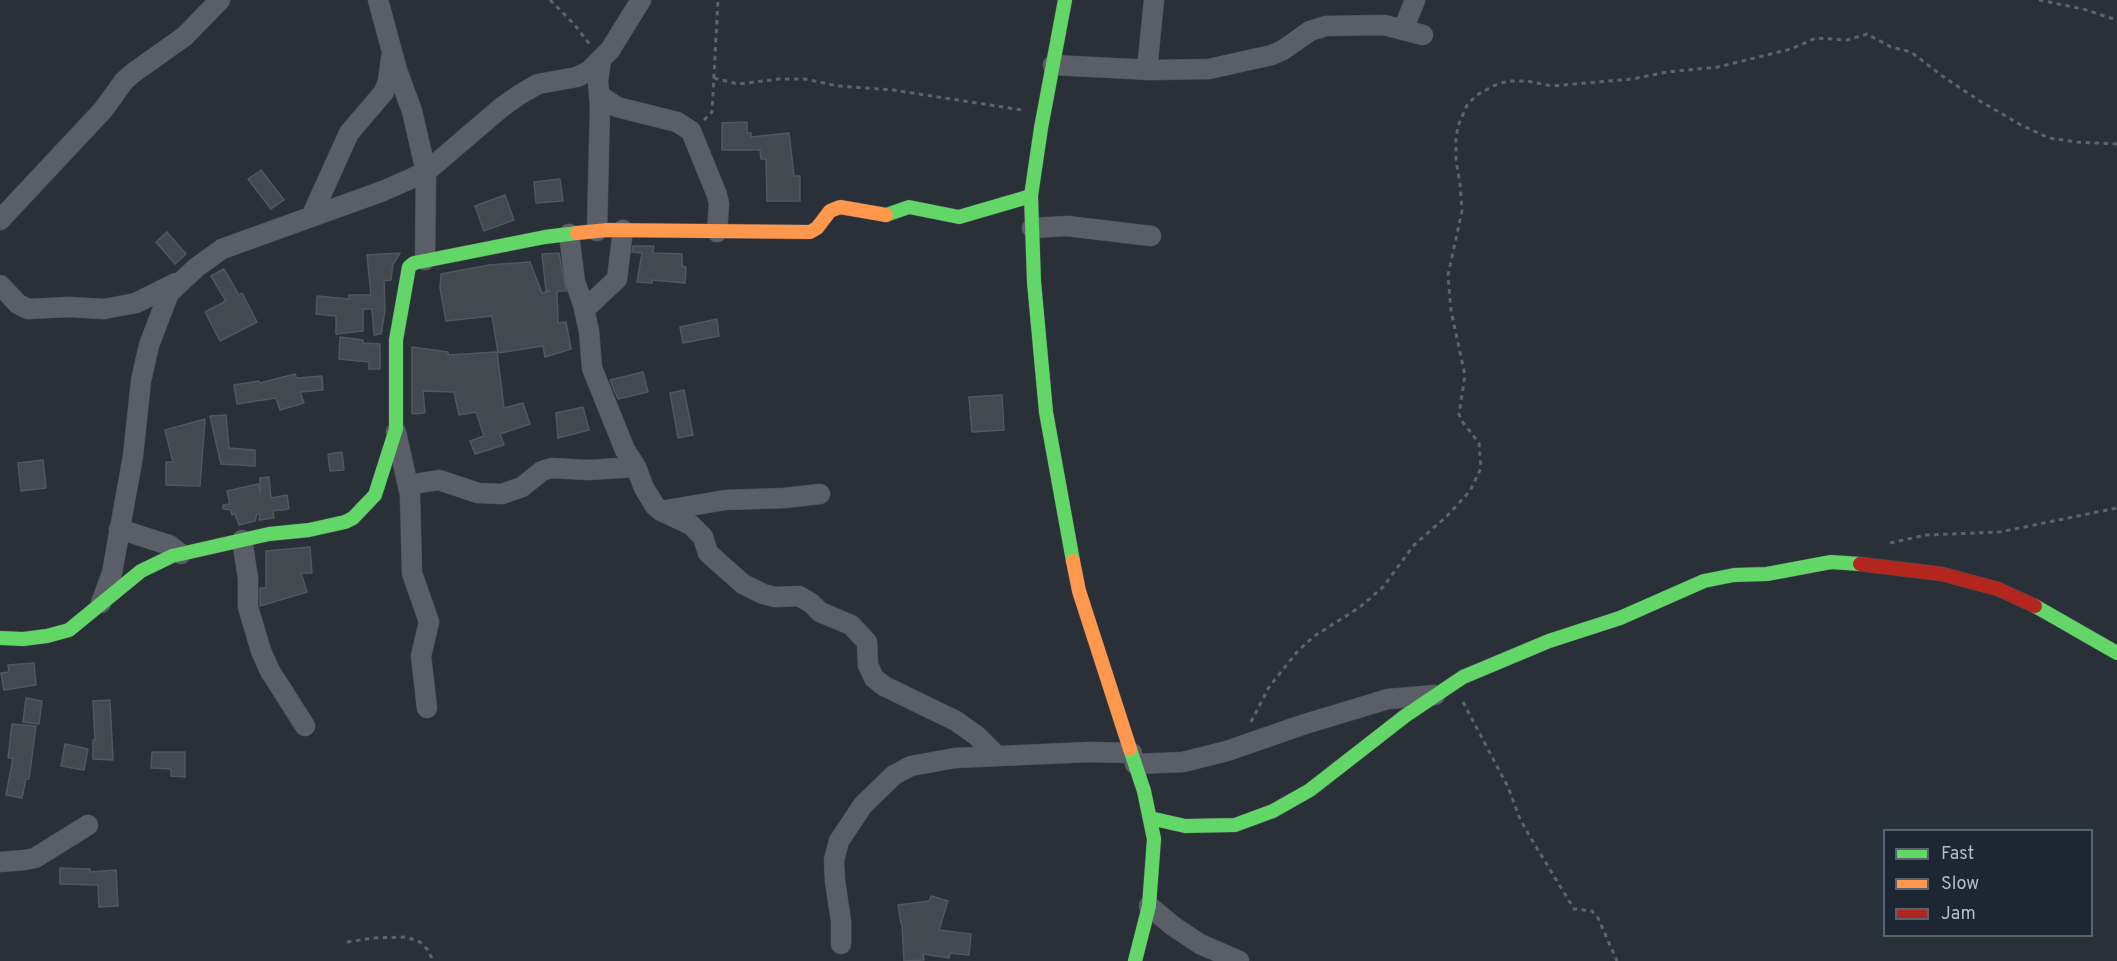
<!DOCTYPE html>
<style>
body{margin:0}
#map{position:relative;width:2117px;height:961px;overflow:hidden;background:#2a3038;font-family:Overpass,sans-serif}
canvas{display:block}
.legend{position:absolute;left:1883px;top:829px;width:210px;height:108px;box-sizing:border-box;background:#1d2633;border:2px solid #59626f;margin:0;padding:8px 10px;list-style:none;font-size:18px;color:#b4bcc9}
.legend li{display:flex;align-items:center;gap:12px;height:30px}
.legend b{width:30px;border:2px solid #59626f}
</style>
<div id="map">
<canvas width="2117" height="961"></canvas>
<ul class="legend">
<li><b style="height:8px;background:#63d668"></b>Fast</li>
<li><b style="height:8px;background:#ff974d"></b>Slow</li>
<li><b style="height:8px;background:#b3261e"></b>Jam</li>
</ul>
</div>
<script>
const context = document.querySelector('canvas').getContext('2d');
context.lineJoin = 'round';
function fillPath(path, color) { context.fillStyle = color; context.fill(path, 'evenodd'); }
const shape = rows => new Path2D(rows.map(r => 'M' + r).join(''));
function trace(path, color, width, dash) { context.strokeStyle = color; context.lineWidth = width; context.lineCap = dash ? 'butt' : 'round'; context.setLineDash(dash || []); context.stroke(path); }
const building = shape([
 [747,122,747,133,751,133,751,137,789,133,794,176,800,176,800,201,767,201,766,159,761,159,760,150,722,150,722,123,747,122],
 [261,170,284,200,271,209,248,179,261,170],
 [560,179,563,201,536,203,534,182,560,179],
 [505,195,514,220,484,231,475,206,505,195],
 [167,232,186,254,175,264,156,242,167,232],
 [633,246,654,246,653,253,682,254,682,266,686,267,685,283,652,280,652,283,637,282,642,253,632,252,633,246],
 [400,253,393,264,391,280,384,281,385,311,381,334,374,335,372,309,363,309,363,331,336,334,336,316,316,314,317,296,349,299,349,295,371,295,367,255,400,253],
 [559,253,566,291,557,291,558,323,566,322,571,349,545,357,543,346,498,353,492,316,446,321,440,288,441,274,489,265,530,262,542,293,550,291,546,291,542,254,559,253],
 [224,269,239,295,242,293,257,322,220,341,205,312,226,301,211,276,224,269],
 [717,319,719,336,683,343,680,327,717,319],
 [340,337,363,340,363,343,380,344,380,369,369,369,369,362,339,359,340,337],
 [412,347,448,352,448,355,497,352,504,408,523,403,530,424,500,434,504,445,475,454,470,441,484,436,476,412,459,415,454,392,423,391,425,413,412,414,412,347],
 [643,372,648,392,618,399,610,380,643,372],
 [295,374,297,378,322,376,323,390,300,392,304,403,280,410,276,398,237,404,234,385,259,381,260,383,295,374],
 [684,390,693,435,678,438,670,393,684,390],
 [1002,395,1004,430,972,432,969,397,1002,395],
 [583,407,589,430,558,438,556,413,583,407],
 [226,415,229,448,255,450,255,466,221,464,210,416,226,415],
 [205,419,200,486,166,485,166,462,173,462,165,430,205,419],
 [342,452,344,470,330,471,328,454,342,452],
 [43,460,46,488,21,491,18,463,43,460],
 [269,477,271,498,287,495,289,509,273,511,274,518,259,520,260,514,257,514,255,521,239,525,235,514,232,515,231,510,223,509,223,505,230,504,227,491,258,484,260,493,260,478,269,477],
 [310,547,312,573,301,573,307,592,260,606,260,588,266,588,266,551,310,547],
 [34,663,36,685,4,690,1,673,9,672,8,665,34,663],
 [26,698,42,701,39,724,23,722,26,698],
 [110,700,113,760,93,759,93,740,95,740,93,701,110,700],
 [12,724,36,726,29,779,26,779,22,798,6,795,13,758,8,758,12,724],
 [65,744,88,749,84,770,61,766,65,744],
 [152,752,185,752,185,777,171,776,171,769,151,768,152,752],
 [60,868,90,869,90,872,116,870,118,906,99,907,98,885,60,884,60,868],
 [931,896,948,901,939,930,971,934,969,955,950,953,949,958,923,954,924,960,904,961,902,924,901,924,898,905,929,901,931,896]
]);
fillPath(building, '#444950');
trace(building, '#52575f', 1.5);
const street = shape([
 [378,0,397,70,412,111,426,172,425,260],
 [1403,30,1415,0],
 [1053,65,1151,70,1209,69,1272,55,1283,50,1310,31,1326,26,1384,25,1423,35],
 [1147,70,1154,0],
 [599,95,617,107,677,122,691,131,717,195,719,204,717,232],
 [311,217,349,133,384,92,388,81,391,58],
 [0,220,103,110,124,81,133,73,185,36,220,0],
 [1032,228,1067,226,1151,236],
 [597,231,600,106,598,81,601,60],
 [569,234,575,282,583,304,589,331,592,368,625,450,636,467,644,488,655,506,661,511,691,525,703,537,708,553,743,584,763,594,775,597,799,596,811,603,820,612,851,625,867,642,868,665,874,678,884,686,956,721,977,736,996,755],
 [0,285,18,304,28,309,69,307,104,309,136,303,176,283],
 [584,310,617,279,623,230],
 [396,432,410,495,412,573,429,622,421,656,427,708],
 [408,485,439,480,478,493,502,494,522,487,542,471,552,468,588,470,636,467],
 [661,511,725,500,784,498,820,494],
 [119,529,169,545,181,554],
 [242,540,248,578,248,607,261,651,270,671,305,726],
 [101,603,112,573,133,456,141,381,149,345,169,293,197,267,222,249,383,191,426,172,502,107,519,95,538,84,577,77,589,71,610,50,641,0],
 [1135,764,1183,762,1227,751,1302,725,1388,699,1435,695],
 [0,862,25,860,35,858,88,825],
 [1149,906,1173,926,1200,944,1239,961],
 [841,944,841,921,835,881,834,860,839,841,863,805,894,775,911,766,955,758,1089,752,1132,753]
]);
const fast = shape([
 [1065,0,1041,128,1031,196,1034,282,1046,412,1073,561],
 [886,215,909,207,959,217,1031,196],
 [2035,606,2117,653],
 [0,638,23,639,47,636,69,630,141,571,172,556,269,534,309,530,345,522,353,518,375,495,396,429,396,340,409,267,414,263,545,237,577,233],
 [1130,749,1144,791,1154,839,1149,906,1135,961],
 [1150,818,1185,826,1235,825,1273,811,1310,790,1405,716,1463,677,1549,641,1620,618,1704,581,1734,575,1767,574,1831,562,1860,564]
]);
const slow = shape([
 [577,233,607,230,810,232,817,228,830,211,840,207,886,215],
 [1073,561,1079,591,1130,749]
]);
const jam = shape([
 [1860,564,1942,574,1998,589,2035,606]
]);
trace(street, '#484c53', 21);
trace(fast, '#484c53', 15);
trace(slow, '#484c53', 15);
trace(jam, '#484c53', 15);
trace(shape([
 [550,0,574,24,591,46],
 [2039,0,2083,9,2117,20],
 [714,78,738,84,779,79,805,79,838,86,893,90,1022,110],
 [704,120,712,112,718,0],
 [1890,543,1926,535,2000,532,2117,508],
 [1463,702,1508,787,1520,819,1529,835,1574,909,1592,911,1598,918,1617,961],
 [1251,722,1269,687,1297,652,1313,637,1360,607,1383,587,1414,545,1447,516,1470,491,1481,468,1479,443,1461,420,1459,414,1465,375,1451,311,1448,275,1462,211,1460,183,1456,161,1456,139,1458,126,1467,105,1477,95,1493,86,1508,81,1527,81,1552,86,1632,79,1667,72,1718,67,1791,49,1816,38,1847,40,1867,34,1891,47,1911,52,1945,78,1980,101,2021,125,2049,138,2077,142,2117,144],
 [347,942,373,938,406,937,420,942,428,950,433,961]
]), '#5d636a', 3, [4.5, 4.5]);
trace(street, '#5a5e66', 20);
trace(fast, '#63d668', 14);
trace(slow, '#ff974d', 14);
trace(jam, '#b3261e', 14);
</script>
